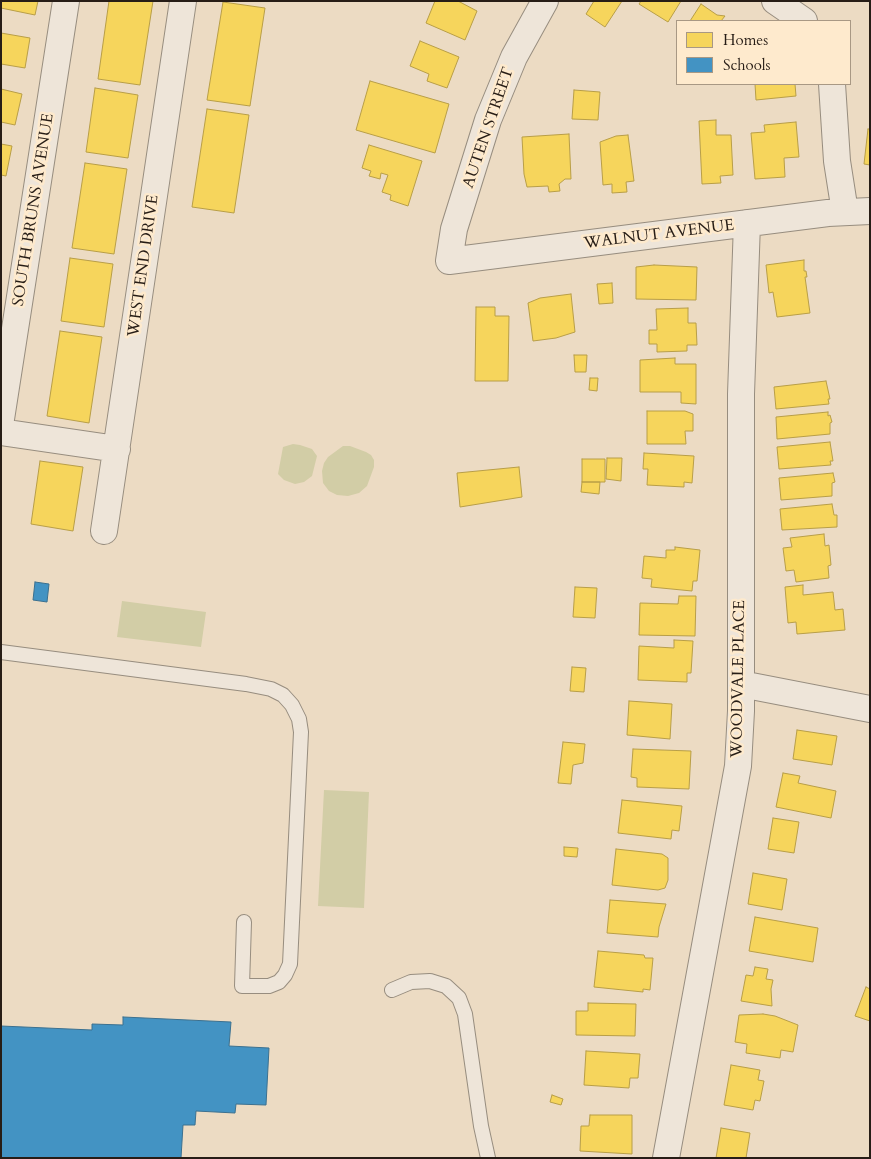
<!DOCTYPE html>
<style>
body{margin:0}
#map{position:relative;width:871px;height:1159px;overflow:hidden;background:#ecdbc3;font-family:Cardo,serif}
canvas{display:block}
.frame{position:absolute;inset:0;border:2px solid #271d16;pointer-events:none}
.legend{position:absolute;left:676px;top:20px;width:175px;height:65px;box-sizing:border-box;background:#feeacd;border:1px solid #a89884;margin:0;padding:6px 9px;list-style:none;font-size:15px;color:#271d16}
.legend li{display:flex;align-items:center;gap:10px;height:25px}
.legend b{width:25px;border:1px solid #a89884}
</style>
<div id="map">
<canvas width="871" height="1159"></canvas>
<div class="frame"></div>
<ul class="legend">
<li><b style="height:14px;background:#f6d55c"></b>Homes</li>
<li><b style="height:14px;background:#4393c3"></b>Schools</li>
</ul>
</div>
<script>
const context = document.querySelector('canvas').getContext('2d');
context.lineJoin = 'round';
function fillPath(path, color) { context.fillStyle = color; context.fill(path, 'evenodd'); }
const shape = rows => new Path2D(rows.map(r => 'M' + r).join(''));
function trace(path, color, width, dash) { context.strokeStyle = color; context.lineWidth = width; context.lineCap = dash ? 'butt' : 'round'; context.setLineDash(dash || []); context.stroke(path); }
function write(font, color, halo, rows, align = 'center') {
  context.font = font + ' Cardo,serif'; context.lineWidth = 5; context.setLineDash([]); context.textBaseline = 'middle'; context.strokeStyle = halo; context.fillStyle = color; for (const [text, x, y, turn = 0] of rows) {
    context.save(); context.translate(x, y); context.rotate((+turn || 0) * Math.PI / 180); context.textAlign = isNaN(turn) ? turn : align; if (halo) context.strokeText(text, 0, 0); context.fillText(text, 0, 0); context.restore();
  }
}
fillPath(shape([
 [293,444,300,445,312,449,317,456,312,476,304,482,295,484,284,480,278,474,283,447],
 [343,446,350,446,366,452,371,455,374,460,374,467,367,486,359,493,348,496,337,495,329,491,323,483,322,471,324,463,328,457],
 [122,601,206,612,201,647,117,637],
 [324,790,369,792,364,908,318,906]
]), '#d2cda6');
const homes = shape([
 [1,1,38,1,35,15,1,8,1,1],
 [109,1,153,1,140,85,98,79,109,1],
 [435,1,458,1,477,11,465,40,426,23,435,1],
 [594,1,622,1,605,27,586,14,594,1],
 [641,1,681,1,668,22,639,4,641,1],
 [223,2,265,8,250,106,207,100,223,2],
 [701,4,717,15,725,16,721,21,690,21,701,4],
 [1,33,30,38,25,68,1,64,1,33],
 [420,41,459,57,447,88,427,81,429,74,410,66,420,41],
 [370,81,449,104,435,153,356,130,370,81],
 [755,84,795,84,796,96,756,100,755,84],
 [95,88,138,95,128,158,86,152,95,88],
 [1,89,22,94,15,125,1,122,1,89],
 [574,90,600,92,598,120,572,119,574,90],
 [207,109,249,115,234,213,192,207,207,109],
 [716,120,716,135,731,135,733,175,720,176,721,183,702,184,699,121,716,120],
 [796,122,799,157,784,158,785,177,755,179,751,133,765,132,764,125,796,122],
 [868,129,870,129,870,165,864,164,868,129],
 [569,134,571,179,565,179,559,184,560,191,549,192,548,186,527,187,524,174,522,137,569,134],
 [628,135,634,181,626,182,627,192,612,193,612,184,603,185,600,142,616,136,628,135],
 [1,144,12,146,6,176,1,175,1,144],
 [369,145,422,161,408,206,390,200,391,195,382,192,388,175,381,173,380,179,369,176,371,171,362,168,369,145],
 [85,163,127,169,114,254,72,248,85,163],
 [70,258,113,264,104,327,61,321,70,258],
 [804,260,804,271,806,271,807,277,805,277,810,313,777,317,773,292,769,293,766,265,804,260],
 [654,265,697,267,696,300,636,299,636,267,654,265],
 [612,283,613,303,599,304,597,284,612,283],
 [571,294,575,332,556,338,533,341,528,303,540,298,571,294],
 [476,307,495,307,495,316,509,316,508,381,475,381,476,307],
 [688,308,688,323,696,323,697,345,687,345,687,351,657,352,657,344,649,344,649,330,657,330,656,309,688,308],
 [60,331,102,337,89,423,47,416,60,331],
 [574,355,587,355,586,372,575,372,574,355],
 [675,358,675,364,696,364,696,404,681,403,681,392,640,392,640,360,675,358],
 [590,378,598,378,597,391,589,390,590,378],
 [826,381,830,399,828,399,829,404,776,409,774,387,826,381],
 [647,411,685,411,693,414,693,431,685,431,686,444,647,444,647,411],
 [828,412,828,416,830,415,832,422,830,423,830,434,777,439,776,417,828,412],
 [830,442,833,461,830,461,831,465,779,469,777,447,830,442],
 [644,453,694,456,692,483,684,482,684,487,647,485,648,469,643,469,644,453],
 [607,458,622,458,621,481,606,479,607,458],
 [582,459,605,459,605,482,582,482,582,459],
 [40,461,83,467,73,531,31,524,40,461],
 [519,467,522,497,460,507,457,473,519,467],
 [833,473,835,482,832,483,832,496,781,500,779,478,833,473],
 [582,482,600,482,599,494,581,492,582,482],
 [832,504,834,515,837,515,837,527,782,530,780,509,832,504],
 [824,534,825,546,829,545,831,565,828,566,829,578,796,582,794,570,786,571,783,548,792,547,790,538,824,534],
 [675,547,700,550,697,581,693,581,692,591,651,587,652,579,642,578,644,556,666,558,666,550,675,550,675,547],
 [803,585,803,595,833,592,835,610,843,609,845,630,797,634,796,622,788,623,785,587,803,585],
 [575,587,597,588,595,618,573,617,575,587],
 [679,596,696,596,695,636,639,635,640,603,678,604,679,596],
 [674,640,693,641,691,673,687,673,687,682,638,680,639,646,674,648,674,640],
 [572,667,586,668,584,692,570,691,572,667],
 [629,701,672,704,670,739,627,735,629,701],
 [797,730,837,736,832,765,793,759,797,730],
 [563,742,585,744,583,763,573,765,571,784,558,783,563,742],
 [633,749,691,751,689,789,637,787,637,778,631,777,633,749],
 [783,773,800,776,798,783,836,791,831,818,776,807,783,773],
 [622,800,682,806,679,831,672,830,671,839,618,833,622,800],
 [773,818,799,822,794,853,768,849,773,818],
 [564,847,578,848,577,857,564,856,564,847],
 [616,849,662,854,668,858,668,880,665,888,658,890,612,885,616,849],
 [753,873,787,879,782,910,748,904,753,873],
 [610,900,666,904,659,927,658,937,607,933,610,900],
 [755,917,818,928,813,962,749,951,755,917],
 [598,951,644,955,645,958,653,958,650,990,643,989,643,992,594,987,598,951],
 [755,967,768,969,766,979,773,980,771,989,772,1006,741,1001,746,975,753,976,755,967],
 [866,987,870,989,870,1021,855,1016,866,987],
 [588,1003,636,1004,635,1036,576,1035,576,1011,588,1011,588,1003],
 [763,1014,775,1016,798,1025,793,1052,781,1050,780,1058,746,1053,747,1044,735,1042,739,1015,763,1014],
 [586,1051,640,1054,638,1078,630,1078,629,1088,584,1085,586,1051],
 [731,1065,760,1070,758,1080,764,1081,760,1101,755,1100,753,1110,724,1105,731,1065],
 [552,1095,563,1099,561,1105,550,1102,552,1095],
 [590,1115,632,1115,632,1154,580,1151,581,1126,589,1126,590,1115],
 [721,1128,750,1133,746,1158,716,1158,721,1128]
]);
fillPath(homes, '#f6d55c');
trace(homes, '#b89e47', 1);
const schools = shape([
 [35,582,49,584,47,602,33,600,35,582],
 [123,1017,231,1022,229,1046,269,1048,266,1105,236,1104,235,1113,196,1111,195,1125,183,1125,181,1158,1,1158,1,1026,92,1030,92,1024,123,1025,123,1017]
]);
fillPath(schools, '#4393c3');
trace(schools, '#3b708f', 1);
const service = shape([
 [1,652,246,684,271,689,283,695,292,705,299,719,301,732,290,964,285,975,279,982,269,986,242,986,244,922],
 [392,990,411,982,430,981,446,986,459,998,465,1014,481,1126,488,1158]
]);
const minor = shape([
 [545,1,514,57,488,120,454,229,449,261,828,213,870,211],
 [775,1,804,21],
 [832,84,837,161,845,212],
 [1,419,66,1],
 [1,432,117,449],
 [104,531,183,1],
 [741,684,870,709],
 [666,1158,738,766,741,711,741,394,747,223]
]);
trace(service, '#978d7f', 16);
trace(minor, '#978d7f', 28);
trace(service, '#eee5d9', 14);
trace(minor, '#eee5d9', 26);
write('16px', '#271d16', '#feeacd', [
 ["AUTEN STREET",489,128,-71],
 ["SOUTH BRUNS AVENUE",34,210,-81],
 ["WALNUT AVENUE",659,235,-7],
 ["WEST END DRIVE",144,266,-82],
 ["WOODVALE PLACE",739,679,-89]
]);
</script>
